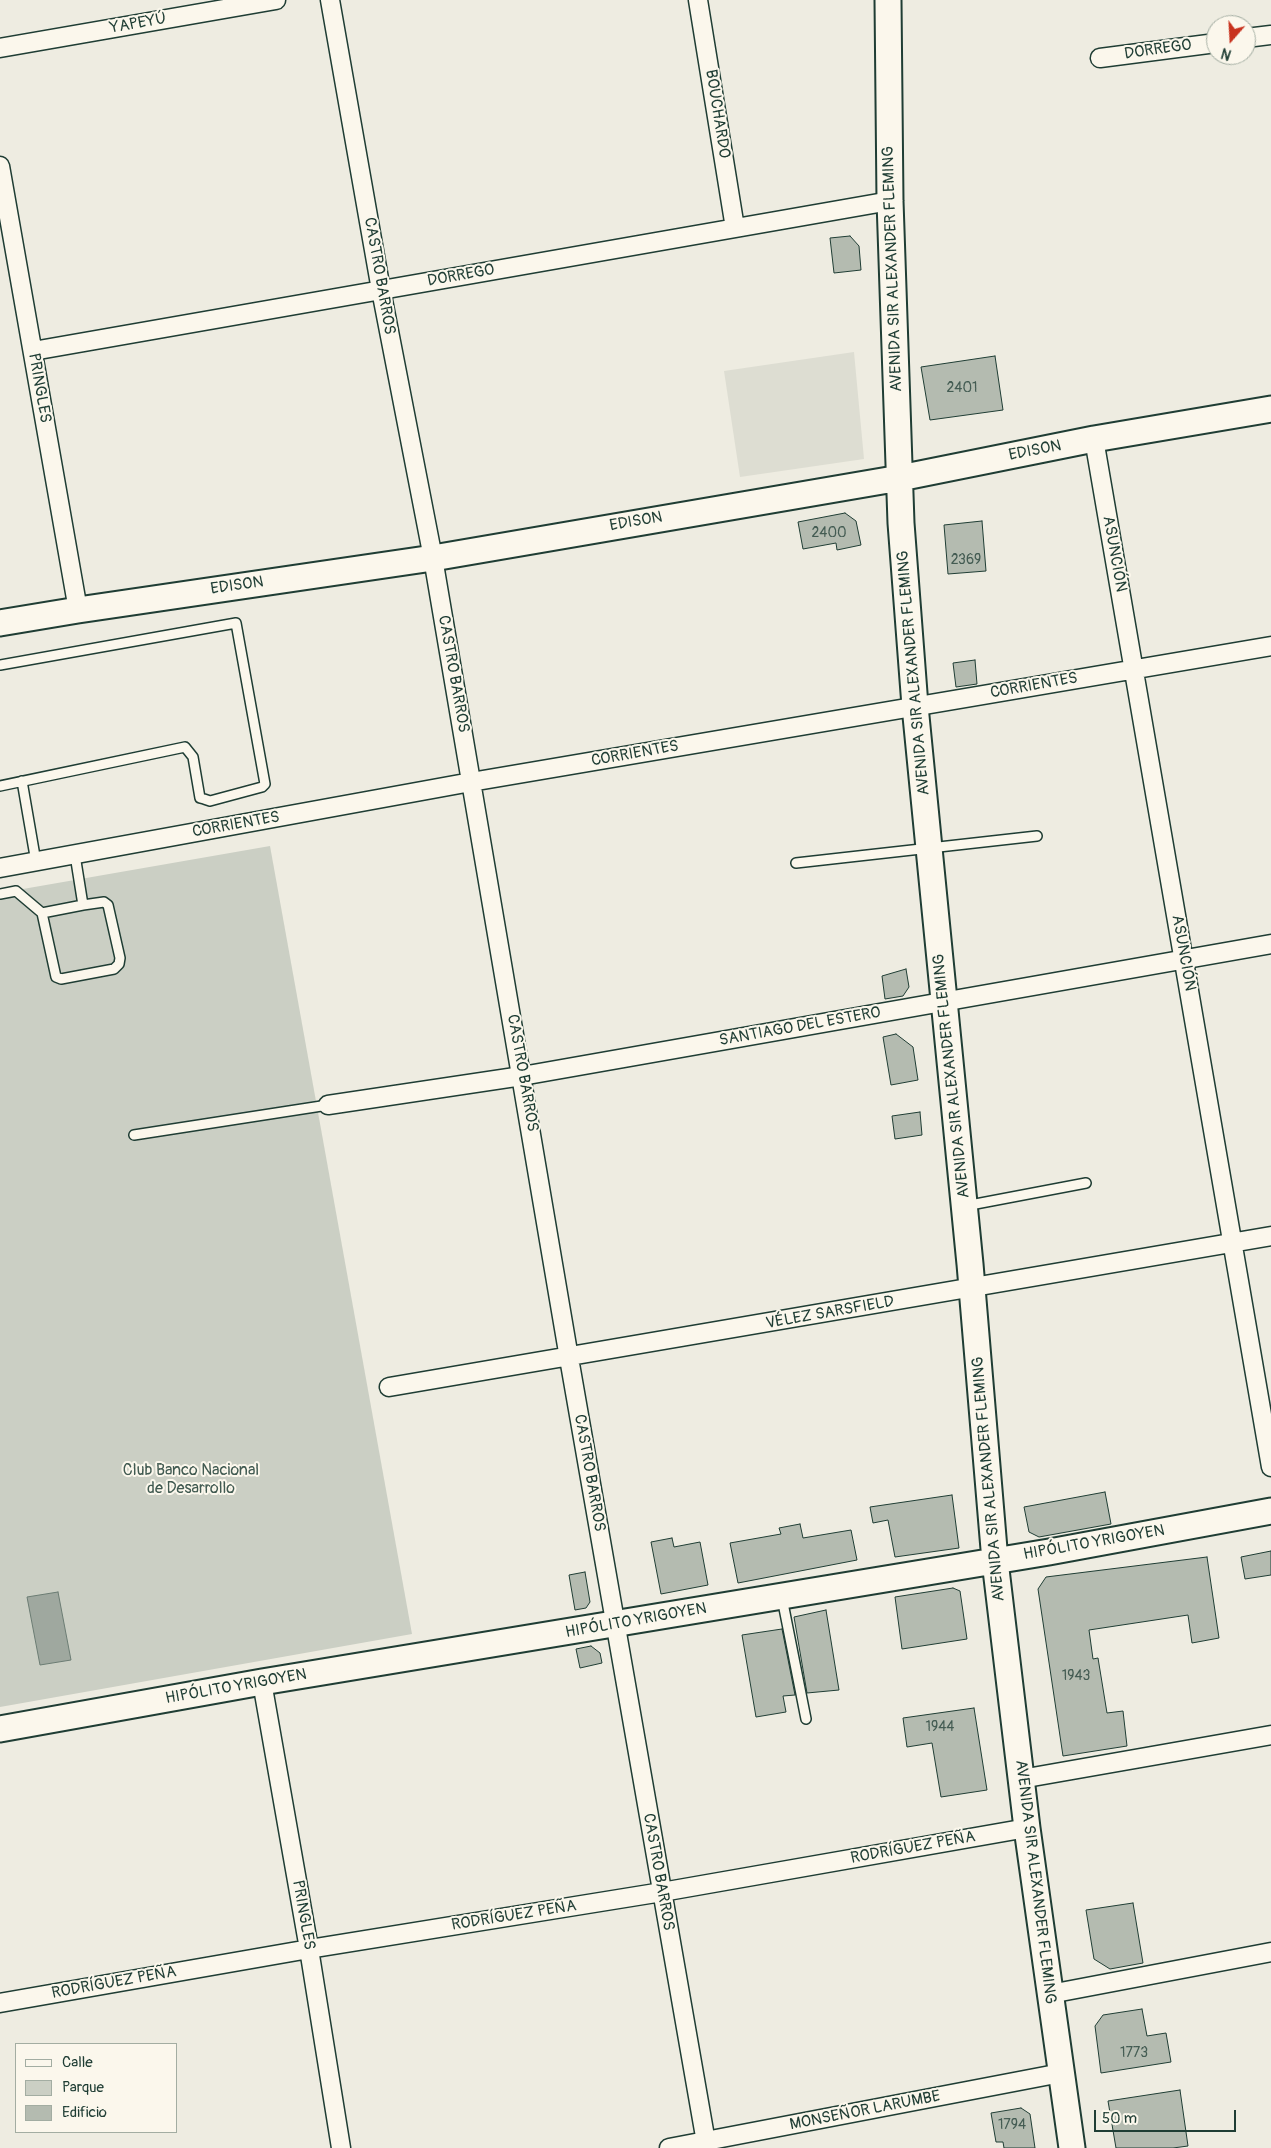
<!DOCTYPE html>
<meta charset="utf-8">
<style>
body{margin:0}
#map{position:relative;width:1271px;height:2148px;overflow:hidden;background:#eeece1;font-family:Pangolin,sans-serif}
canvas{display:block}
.legend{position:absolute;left:15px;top:2043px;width:162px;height:90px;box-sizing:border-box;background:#fbf7ec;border:1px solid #a3ada2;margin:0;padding:6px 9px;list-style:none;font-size:15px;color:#1f3d34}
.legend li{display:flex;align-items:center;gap:10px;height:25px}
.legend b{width:25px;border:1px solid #a3ada2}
.north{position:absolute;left:1206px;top:15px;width:50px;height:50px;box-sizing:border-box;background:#fbf7ec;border:1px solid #a3ada2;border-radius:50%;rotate:199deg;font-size:14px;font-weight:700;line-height:20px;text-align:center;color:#1f3d34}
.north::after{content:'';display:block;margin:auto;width:18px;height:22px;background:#c8321e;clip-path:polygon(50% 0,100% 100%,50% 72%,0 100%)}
.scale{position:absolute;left:1094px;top:2110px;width:142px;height:22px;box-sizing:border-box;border:2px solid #1f3d34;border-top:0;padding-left:6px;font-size:15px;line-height:18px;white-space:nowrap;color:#1f3d34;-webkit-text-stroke:4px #fbf7ec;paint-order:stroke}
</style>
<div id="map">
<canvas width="1271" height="2148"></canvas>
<ul class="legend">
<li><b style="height:6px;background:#fbf7ec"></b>Calle</li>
<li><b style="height:14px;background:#cbcfc4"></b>Parque</li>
<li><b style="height:14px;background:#b4bbb0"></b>Edificio</li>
</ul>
<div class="north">N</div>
<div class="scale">50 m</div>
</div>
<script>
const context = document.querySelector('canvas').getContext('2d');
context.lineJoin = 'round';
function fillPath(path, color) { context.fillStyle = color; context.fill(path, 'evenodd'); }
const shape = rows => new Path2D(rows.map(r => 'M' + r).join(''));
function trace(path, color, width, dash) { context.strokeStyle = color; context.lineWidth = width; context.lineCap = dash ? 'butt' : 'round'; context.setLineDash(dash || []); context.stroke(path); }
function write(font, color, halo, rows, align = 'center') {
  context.font = font + ' Pangolin,sans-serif'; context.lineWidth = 4; context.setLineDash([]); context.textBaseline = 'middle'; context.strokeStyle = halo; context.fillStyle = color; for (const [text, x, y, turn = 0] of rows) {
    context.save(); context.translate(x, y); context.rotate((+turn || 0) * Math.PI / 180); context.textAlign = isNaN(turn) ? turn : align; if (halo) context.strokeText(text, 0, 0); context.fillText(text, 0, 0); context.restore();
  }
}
fillPath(shape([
 [854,352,864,459,740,477,724,371]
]), '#ddddd2');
fillPath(shape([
 [270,846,412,1634,0,1707,0,893]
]), '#cbcfc4');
const water = shape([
 [58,1592,71,1660,40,1665,27,1597,58,1592]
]);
fillPath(water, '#9fa89f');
trace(water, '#6c7d74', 1);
const building = shape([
 [850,236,859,246,861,270,834,273,830,238,850,236],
 [995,356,1003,410,930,420,921,367,995,356],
 [845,513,856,521,861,545,837,550,836,543,803,549,798,522,845,513],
 [982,521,986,571,948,574,944,525,982,521],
 [975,660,977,684,956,687,953,663,975,660],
 [906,969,909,987,903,996,885,999,882,976,906,969],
 [896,1034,913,1047,918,1080,891,1085,883,1037,896,1034],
 [920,1112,922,1135,895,1139,892,1116,920,1112],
 [1105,1492,1111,1524,1039,1537,1029,1532,1024,1507,1105,1492],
 [952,1495,959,1548,895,1557,888,1520,873,1523,870,1507,952,1495],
 [800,1524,803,1538,851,1530,857,1560,738,1583,730,1543,781,1534,779,1528,800,1524],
 [672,1538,674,1547,700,1542,708,1585,661,1594,651,1542,672,1538],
 [1271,1551,1271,1575,1245,1579,1241,1557,1271,1551],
 [1207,1557,1219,1638,1192,1643,1188,1615,1089,1630,1093,1659,1098,1658,1107,1713,1123,1711,1127,1746,1063,1756,1038,1589,1046,1577,1207,1557],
 [585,1572,590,1602,586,1608,575,1610,569,1575,585,1572],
 [953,1588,960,1591,967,1639,902,1649,895,1597,953,1588],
 [826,1610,839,1690,807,1693,794,1617,826,1610],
 [782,1629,795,1695,783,1696,786,1712,756,1717,742,1635,782,1629],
 [591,1646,600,1653,602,1663,580,1668,576,1649,591,1646],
 [974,1708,987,1790,941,1797,932,1743,907,1747,903,1718,974,1708],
 [1133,1903,1143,1963,1110,1969,1094,1959,1086,1910,1133,1903],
 [1142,2009,1147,2036,1166,2033,1171,2062,1101,2073,1095,2026,1103,2015,1142,2009],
 [1180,2090,1188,2146,1173,2148,1116,2148,1108,2101,1180,2090],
 [1021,2108,1030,2114,1035,2148,1004,2148,1003,2142,996,2142,991,2113,1021,2108]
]);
fillPath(building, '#b4bbb0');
trace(building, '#1f3d34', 1);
const lane = shape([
 [0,665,236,623,265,784,262,787,210,801,204,799,200,798,193,757,185,747,0,786],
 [22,781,36,862],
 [796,863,1037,836],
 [0,894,16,891,42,913,56,977,61,979,114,969,119,964,120,958,108,905,104,902,83,905,75,855],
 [42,913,83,905],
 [134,1135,328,1105],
 [965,1206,1086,1183],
 [782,1598,806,1719]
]);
const street = shape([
 [330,0,381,290,433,558,569,1358,707,2148],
 [698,0,735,228],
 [1246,38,1271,35],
 [0,48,276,0],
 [1100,58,1216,43],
 [0,166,78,610],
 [33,351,890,201],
 [1094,439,1271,1467],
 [0,868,471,782,1271,646],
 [328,1105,522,1076,1271,944],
 [389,1387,1271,1236],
 [262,1682,309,1949,341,2148],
 [1021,1779,1271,1735],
 [1050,1994,1271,1952],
 [0,2003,309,1949,662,1892,1027,1828],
 [669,2148,1061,2073]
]);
const secondary = shape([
 [888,0,890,201,901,523,915,706,970,1264,995,1561,1027,1828,1072,2148],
 [0,623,78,610,433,558,900,478,1094,439,1271,409],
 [0,1729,262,1682,1049,1552,1271,1511]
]);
trace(lane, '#1f3d34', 12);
trace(street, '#1f3d34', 21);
trace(secondary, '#1f3d34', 29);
trace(lane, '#fbf7ec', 9);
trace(street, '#fbf7ec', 18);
trace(secondary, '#fbf7ec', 25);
write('14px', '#445c53', null, [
 ["2401",962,388],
 ["2400",829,533],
 ["2369",966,560],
 ["1943",1076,1676],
 ["1944",940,1727],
 ["1773",1134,2053],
 ["1794",1012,2125]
]);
write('16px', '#1f3d34', '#fbf7ec', [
 ["YAPEYÚ",138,24,-10],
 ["DORREGO",1158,50,-8],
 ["BOUCHARDO",717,114,81],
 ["AVENIDA SIR ALEXANDER FLEMING",893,269,-92],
 ["CASTRO BARROS",379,276,80],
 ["DORREGO",461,276,-10],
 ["PRINGLES",39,388,80],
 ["EDISON",1035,451,-11],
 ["EDISON",636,522,-10],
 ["ASUNCIÓN",1114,554,80],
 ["EDISON",237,586,-8],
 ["AVENIDA SIR ALEXANDER FLEMING",914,673,-95],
 ["CASTRO BARROS",453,674,80],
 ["CORRIENTES",1034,686,-10],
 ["CORRIENTES",635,754,-10],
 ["CORRIENTES",236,825,-10],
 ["ASUNCIÓN",1183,953,80],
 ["SANTIAGO DEL ESTERO",800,1027,-10],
 ["CASTRO BARROS",522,1073,80],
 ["AVENIDA SIR ALEXANDER FLEMING",952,1076,-96],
 ["VÉLEZ SARSFIELD",830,1313,-10],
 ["CASTRO BARROS",589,1473,80],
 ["AVENIDA SIR ALEXANDER FLEMING",989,1479,-95],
 ["HIPÓLITO YRIGOYEN",1094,1543,-10],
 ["HIPÓLITO YRIGOYEN",636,1621,-10],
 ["HIPÓLITO YRIGOYEN",236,1687,-10],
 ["RODRÍGUEZ PEÑA",913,1848,-10],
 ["CASTRO BARROS",658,1872,80],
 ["AVENIDA SIR ALEXANDER FLEMING",1035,1882,83],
 ["PRINGLES",303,1915,80],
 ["RODRÍGUEZ PEÑA",514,1916,-9],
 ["RODRÍGUEZ PEÑA",114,1983,-10],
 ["MONSEÑOR LARUMBE",865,2111,-11]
]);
write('16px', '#415a51', '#fbf7ec', [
 ["Club Banco Nacional",191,1471],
 ["de Desarrollo",191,1489]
]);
</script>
